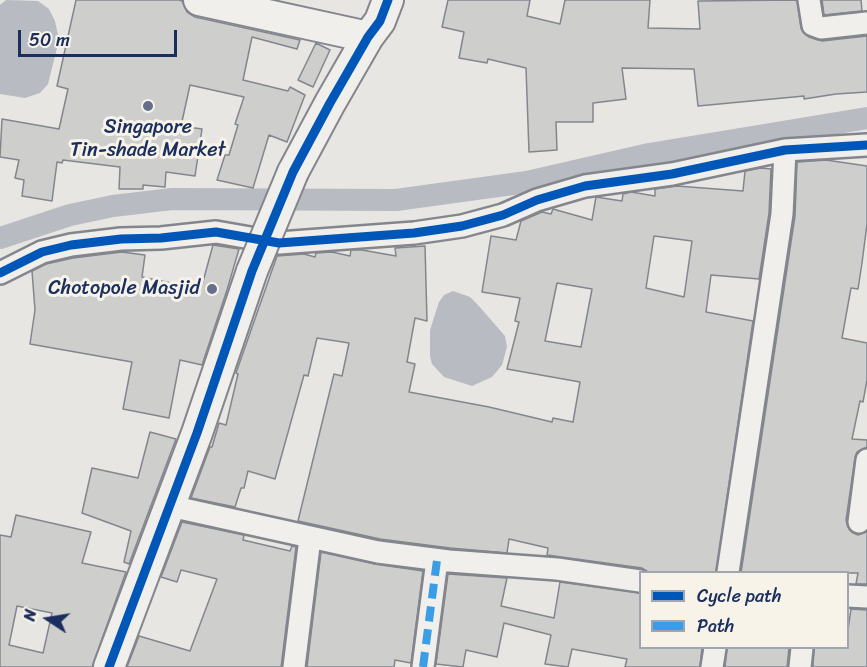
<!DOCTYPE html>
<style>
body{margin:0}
#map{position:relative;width:867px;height:667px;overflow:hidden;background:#e8e6e2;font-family:Sriracha,sans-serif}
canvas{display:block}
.legend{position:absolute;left:639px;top:571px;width:210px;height:78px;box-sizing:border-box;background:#f7f3e8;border:2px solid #9fa5b1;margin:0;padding:8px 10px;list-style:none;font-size:18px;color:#1b2f5e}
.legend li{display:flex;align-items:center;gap:12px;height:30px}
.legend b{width:30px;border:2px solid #9fa5b1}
.north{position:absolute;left:18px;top:589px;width:60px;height:60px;-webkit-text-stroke:4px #f7f3e8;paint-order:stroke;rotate:282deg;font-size:16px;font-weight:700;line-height:24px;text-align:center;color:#1b2f5e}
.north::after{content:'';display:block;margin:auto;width:21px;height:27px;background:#1b2f5e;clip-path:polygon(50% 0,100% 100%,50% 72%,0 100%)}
.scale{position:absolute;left:18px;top:30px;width:159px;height:27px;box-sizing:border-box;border:3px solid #1b2f5e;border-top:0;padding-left:8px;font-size:18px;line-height:21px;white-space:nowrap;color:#1b2f5e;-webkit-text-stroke:4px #f7f3e8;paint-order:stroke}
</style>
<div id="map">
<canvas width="867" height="667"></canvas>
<ul class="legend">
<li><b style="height:8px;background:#0057b8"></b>Cycle path</li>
<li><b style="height:8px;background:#3b9de6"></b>Path</li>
</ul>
<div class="north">N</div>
<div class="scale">50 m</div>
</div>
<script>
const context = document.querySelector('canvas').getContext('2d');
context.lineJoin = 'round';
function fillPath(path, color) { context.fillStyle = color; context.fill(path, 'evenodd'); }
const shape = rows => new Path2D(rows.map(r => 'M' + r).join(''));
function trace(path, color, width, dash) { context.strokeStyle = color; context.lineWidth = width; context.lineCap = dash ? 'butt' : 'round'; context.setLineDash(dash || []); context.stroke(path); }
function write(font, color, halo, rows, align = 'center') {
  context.font = font + ' Sriracha,sans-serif'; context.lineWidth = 6; context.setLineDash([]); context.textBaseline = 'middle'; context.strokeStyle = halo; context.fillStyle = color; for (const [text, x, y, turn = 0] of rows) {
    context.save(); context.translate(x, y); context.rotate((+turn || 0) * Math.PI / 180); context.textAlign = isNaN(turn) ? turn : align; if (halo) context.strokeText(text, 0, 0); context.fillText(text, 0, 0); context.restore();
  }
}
fillPath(shape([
 [6,0,38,1,49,9,55,21,58,35,57,48,48,84,40,93,25,98,0,94,0,5],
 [453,291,470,297,478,305,505,336,507,347,502,365,492,377,472,386,444,377,432,364,430,356,430,330,439,302,444,295]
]), '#b8bbc2');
trace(shape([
 [0,238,70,215,113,206,172,199,396,200,527,182,649,154,867,118]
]), '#b8bbc2', 22);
const building = shape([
 [76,0,179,0,182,1,187,12,195,17,300,40,297,49,252,37,243,80,288,91,290,87,305,95,287,142,269,135,253,188,217,180,225,155,229,155,238,125,235,124,244,97,190,85,181,126,202,129,195,176,166,172,165,187,143,185,143,189,119,189,120,167,63,160,62,163,57,162,52,201,22,196,24,180,15,178,19,160,0,157,2,119,59,129,68,89,57,86,76,0],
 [448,0,530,0,527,16,560,24,565,0,650,0,648,28,700,29,698,1,797,0,801,28,804,33,809,37,822,41,867,36,867,92,836,94,804,99,804,96,698,106,694,69,622,68,626,99,593,103,593,122,556,122,557,150,529,152,526,68,488,59,487,63,459,58,464,32,442,27,448,0],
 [822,0,861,0,862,11,824,15,822,0],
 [316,43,330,50,313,87,298,80,316,43],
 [826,160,867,166,867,224,862,263,858,289,851,288,842,338,867,343,867,380,863,402,860,401,852,439,867,440,867,447,857,452,855,458,846,520,848,527,852,532,858,535,867,531,867,584,856,584,858,573,741,573,795,216,797,162,826,160],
 [761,168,771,169,769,213,759,279,711,275,706,312,753,321,716,573,649,573,642,568,547,555,548,548,509,539,507,553,450,548,380,539,298,521,334,374,342,376,349,343,317,338,308,376,304,375,275,479,248,471,244,488,241,488,235,507,191,498,210,447,212,447,219,423,226,425,238,374,236,373,277,256,304,254,315,257,316,253,332,252,350,256,351,250,362,250,396,256,395,248,425,246,427,321,415,318,407,362,415,364,409,392,489,407,552,422,553,418,573,422,580,382,507,369,519,322,515,321,520,298,482,292,491,236,516,240,521,221,542,212,551,214,553,209,592,220,596,197,622,201,623,194,631,192,655,196,655,189,677,186,743,191,745,171,761,168],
 [654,236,692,241,684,297,646,288,654,236],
 [557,283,592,289,581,347,545,341,557,283],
 [213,245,239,249,227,290,202,365,180,360,169,418,123,409,132,362,30,344,35,310,32,271,46,264,73,258,122,252,145,255,142,277,201,289,213,245],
 [150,432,176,439,129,564,124,562,131,531,82,513,92,468,138,478,150,432],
 [16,515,91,532,82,563,126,572,92,667,0,667,0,535,11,537,16,515],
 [17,606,52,613,43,653,9,645,17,606],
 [182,522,244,535,243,540,290,551,292,546,296,547,281,667,127,667,139,636,190,651,217,579,181,570,177,582,161,577,182,522],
 [321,552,375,564,423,571,411,663,395,660,394,667,307,667,321,552],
 [448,574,507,578,501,606,554,618,560,582,640,593,640,648,702,648,700,667,625,667,627,659,572,649,568,667,545,664,551,635,504,623,497,657,466,650,463,667,436,664,448,574],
 [851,609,867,610,867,667,813,667,814,648,848,648,848,630,851,609],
 [727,648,789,648,787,667,725,667,727,648]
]);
fillPath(building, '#cececd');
trace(building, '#83868d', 1.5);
const street = shape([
 [809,0,813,25,821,28,867,23],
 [0,273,42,252,71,245,121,239,161,238,216,232,279,243,414,233,462,226,503,215,537,200,585,186,672,174,785,150,867,145],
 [170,506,378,552,449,561,557,569,640,581],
 [859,522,867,460],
 [728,572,782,214,785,150],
 [848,596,867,597],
 [294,667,310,538],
 [423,667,437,560],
 [712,667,715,648],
 [800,667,802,648]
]);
const secondary = shape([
 [199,0,368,37],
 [293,172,330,103,368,37,380,21,388,0],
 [109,667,197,433,252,271]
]);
trace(street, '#83868d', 26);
trace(secondary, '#83868d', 34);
trace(street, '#f0efeb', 21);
trace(secondary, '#f0efeb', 30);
const secondaryBridge = shape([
 [252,271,293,172]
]);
trace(secondaryBridge, '#83868d', 34, []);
trace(secondaryBridge, '#f0efeb', 30);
trace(shape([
 [423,667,437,560]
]), '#3b9de6', 8, [15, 8]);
trace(shape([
 [0,273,42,252,71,245,121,239,161,238,216,232,279,243,414,233,462,226,503,215,537,200,585,186,672,174,785,150,867,145],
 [109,667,197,433,252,271,293,172,330,103,368,37,380,21,388,0]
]), '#0057b8', 9);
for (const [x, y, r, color] of [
 [148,106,6,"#636f8c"],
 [212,289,6,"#636f8c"]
]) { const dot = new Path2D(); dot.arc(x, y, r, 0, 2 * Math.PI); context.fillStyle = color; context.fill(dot); trace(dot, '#f7f3e8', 2); }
write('20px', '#1b2f5e', '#f7f3e8', [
 ["Singapore",148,128],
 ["Tin-shade Market",148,151],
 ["Chotopole Masjid",200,289,"right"]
]);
</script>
